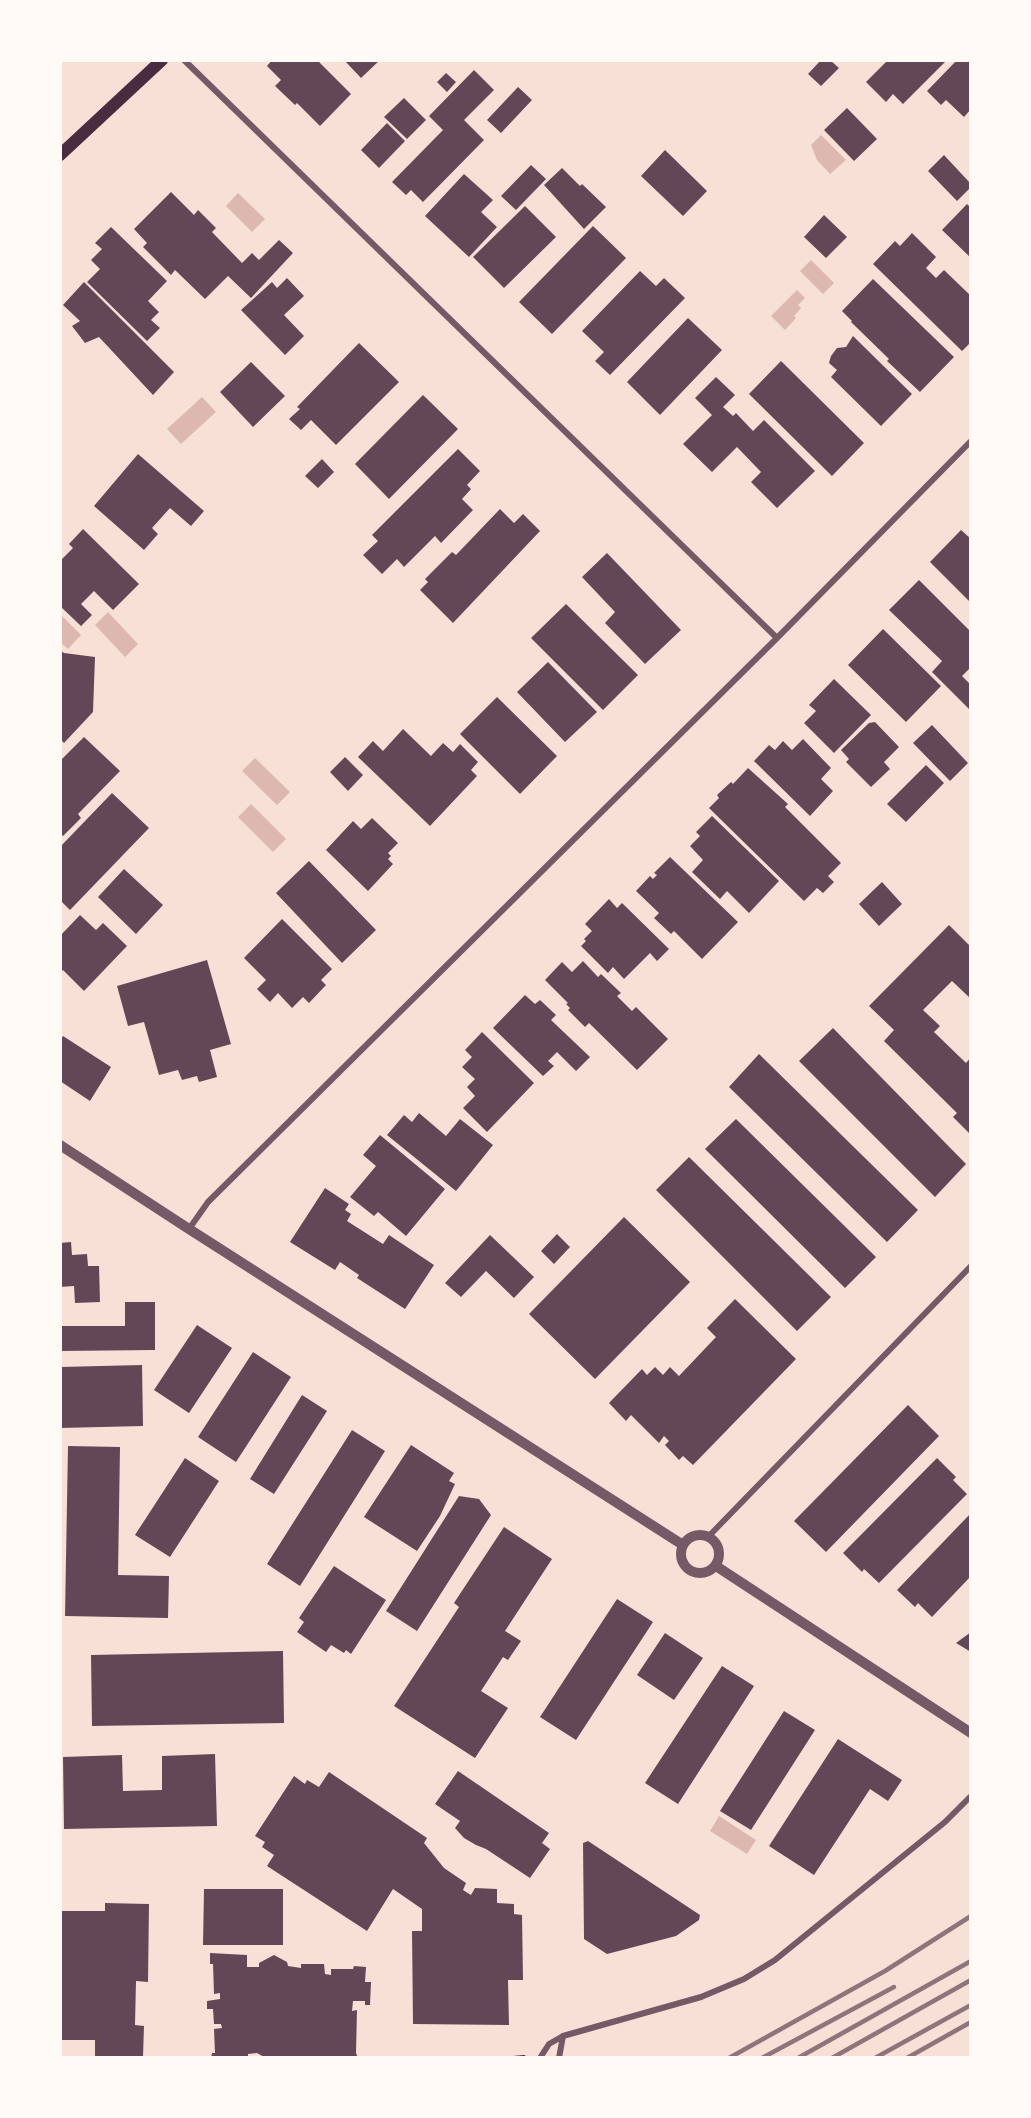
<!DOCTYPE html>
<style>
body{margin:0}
#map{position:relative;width:1031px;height:2118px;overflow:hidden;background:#f7e1d7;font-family:"Varela Round",sans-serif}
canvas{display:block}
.frame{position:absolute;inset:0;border:62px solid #fffaf5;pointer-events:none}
</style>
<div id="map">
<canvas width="1031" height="2118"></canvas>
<div class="frame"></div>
</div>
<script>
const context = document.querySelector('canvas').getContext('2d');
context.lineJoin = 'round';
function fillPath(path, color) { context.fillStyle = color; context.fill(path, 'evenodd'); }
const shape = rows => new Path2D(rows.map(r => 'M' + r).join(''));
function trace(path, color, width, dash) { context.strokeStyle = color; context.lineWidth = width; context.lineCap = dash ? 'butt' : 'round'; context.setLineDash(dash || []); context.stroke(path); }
fillPath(shape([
 [821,135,846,160,830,174,817,160,811,145],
 [238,193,265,219,252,232,226,206],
 [811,260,834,283,823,294,800,271],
 [797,290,805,298,798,305,801,308,794,316,796,318,785,330,771,316],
 [202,397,216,412,181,444,167,429],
 [108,612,138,644,125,657,95,625],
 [60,614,81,635,68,649,60,642],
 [255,758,290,792,277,805,242,771],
 [251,804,286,839,273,852,238,817],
 [719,1816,756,1840,747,1854,710,1831]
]), '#dcb8b0');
fillPath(shape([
 [272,60,317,60,351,94,320,126,297,103,295,105,275,86,281,80,267,66],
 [344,60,380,60,361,78],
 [821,60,830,60,839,68,821,86,808,74],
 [888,60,947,60,903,104,893,94,886,102,866,82],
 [957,60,971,60,971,109,964,117,946,100,941,105,927,91],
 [474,70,494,90,464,120,484,140,423,202,411,190,406,195,392,182,443,130,429,116],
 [446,73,456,82,447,92,437,82],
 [518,87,532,100,501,133,487,120],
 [404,98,426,120,407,139,384,117],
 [847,108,877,139,854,161,824,130],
 [387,123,405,141,379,168,361,150],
 [665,150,707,191,683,216,641,176],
 [944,155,971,184,971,187,957,201,928,171],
 [531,165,546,179,516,210,501,196],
 [562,168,580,186,582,184,606,207,584,229,544,185],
 [464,174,493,200,481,212,497,227,469,257,425,216],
 [171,192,194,215,198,210,216,228,212,232,242,263,252,253,259,260,279,240,293,253,251,298,228,276,205,299,175,270,171,275,143,247,147,243,134,229],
 [967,204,971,208,971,258,942,230],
 [525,206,556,237,504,288,473,257],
 [824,215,847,237,826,258,804,237],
 [593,226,626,258,552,334,519,302],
 [111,227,167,281,148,301,159,312,151,320,160,328,147,341,87,282,100,269,91,260,102,249,95,243],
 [912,233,936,257,926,268,936,278,944,270,971,296,971,342,962,351,873,264,895,241,900,246],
 [640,271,656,286,664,278,685,298,610,375,595,361,604,352,582,331],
 [287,278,304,296,284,315,304,336,285,355,241,310,272,282,277,288],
 [873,279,954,357,920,392,887,361,889,359,851,322,852,321,842,311],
 [84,282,174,372,153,395,99,337,85,343,72,326,80,321,63,305],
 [688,318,722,350,660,415,627,382],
 [853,336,912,394,881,426,831,377,837,370,829,363,831,356,837,348,846,347],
 [359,343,399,382,336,445,311,420,301,430,289,419,300,409,297,407],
 [781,361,864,443,832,476,749,394],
 [251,362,285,396,253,427,220,392],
 [716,377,735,395,723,407,733,416,736,413,753,431,764,420,815,471,777,508,751,482,761,472,737,447,712,472,683,444,712,415,695,398],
 [423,395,458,429,389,499,355,464],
 [458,449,480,471,467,485,471,489,462,499,473,510,441,543,435,536,404,567,397,559,382,574,363,555,378,541,372,535],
 [138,454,204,511,191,526,170,508,152,528,158,534,144,550,94,506],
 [322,459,334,472,318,488,305,476],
 [500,509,514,523,523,514,540,531,453,623,420,590,428,582,425,579,452,552,456,555],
 [83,529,139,584,113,610,94,591,81,604,92,615,81,626,60,606,60,561,73,548,69,544],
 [961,530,971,539,971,603,930,562],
 [607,553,681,630,645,664,605,623,615,612,582,577],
 [919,580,971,632,971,667,962,676,971,685,971,711,932,672,942,661,889,610],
 [566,604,638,675,603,710,531,638],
 [883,629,941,686,906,722,848,665],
 [60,650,64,653,95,657,93,712,64,743,60,739],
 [548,662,597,712,565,742,517,692],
 [834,679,871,715,834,753,804,723,816,711,809,705],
 [497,697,557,756,520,794,460,734],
 [875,722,899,747,884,762,890,769,871,787,846,762,849,759,841,750,869,723],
 [932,725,968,763,950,781,913,743],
 [403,729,431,756,443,743,453,752,460,744,478,762,471,770,477,776,430,826,358,757,373,741,383,751],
 [84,737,120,771,78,814,81,818,63,836,60,833,60,761],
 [803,739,831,768,821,779,833,791,810,816,754,761,769,745,775,750,783,741,792,750],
 [345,757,363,775,348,791,330,772],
 [926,765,944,783,906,822,887,804],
 [748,768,788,804,785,807,841,863,828,876,834,882,823,893,817,888,804,901,709,808,719,798,717,795,731,782,733,784],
 [112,793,149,828,70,910,61,901,60,903,60,847],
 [712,816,779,881,749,913,727,891,720,899,692,872,703,860,690,846,700,836,696,832],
 [372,818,398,843,388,853,391,856,388,859,393,864,368,891,326,850,353,821,361,829],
 [670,857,738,922,702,959,674,931,671,934,654,918,659,913,636,891,650,876,653,879,657,875,654,873],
 [309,861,376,930,342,963,276,893],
 [124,869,163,905,136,934,98,897],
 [882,882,902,904,879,926,859,904],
 [609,899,617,908,622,903,669,949,657,961,650,953,624,979,613,967,608,973,581,946,586,941,584,939,592,931,585,924],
 [80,915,96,930,103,923,127,946,84,991,63,970,60,973,60,936],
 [282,919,332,969,321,980,326,985,309,1003,303,997,292,1008,278,993,270,1002,257,989,266,980,244,958],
 [949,925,971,947,971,999,952,981,923,1010,940,1026,934,1032,966,1063,971,1057,971,1135,953,1117,957,1113,884,1041,894,1030,869,1006],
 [207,960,231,1044,210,1050,217,1077,199,1082,197,1076,182,1080,178,1070,159,1075,144,1022,128,1026,117,986],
 [583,961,598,977,601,974,621,993,617,996,632,1011,636,1007,668,1039,637,1070,589,1023,585,1027,568,1010,570,1008,566,1004,568,1003,545,980,562,962,572,972],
 [525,995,535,1004,540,1000,556,1015,551,1020,590,1057,576,1071,557,1052,548,1061,554,1066,543,1076,493,1028],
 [833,1028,966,1164,935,1197,799,1061],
 [482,1032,534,1083,487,1132,463,1108,475,1096,467,1087,475,1079,462,1067,472,1057,465,1050],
 [63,1036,111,1067,90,1101,60,1081,60,1041],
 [759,1054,918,1210,887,1242,729,1087],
 [419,1113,446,1136,460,1119,493,1145,456,1191,387,1135,404,1115,412,1122],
 [736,1119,876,1257,845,1288,705,1149],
 [380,1135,445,1189,406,1236,378,1212,374,1216,350,1197,376,1166,363,1155],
 [689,1157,831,1297,797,1331,656,1190],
 [325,1188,349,1204,345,1210,351,1214,347,1221,383,1244,389,1235,434,1265,405,1309,357,1278,359,1275,340,1262,335,1270,290,1242],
 [624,1217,690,1282,595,1379,529,1314],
 [557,1234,570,1247,554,1264,541,1251],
 [490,1235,534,1277,514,1298,486,1271,461,1297,445,1283],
 [71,1242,72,1255,87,1254,88,1266,99,1266,100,1302,75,1303,74,1286,60,1287,60,1243],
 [735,1299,796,1359,693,1465,683,1456,679,1460,665,1445,669,1441,664,1436,659,1443,631,1415,626,1421,609,1403,642,1369,647,1375,655,1367,663,1375,670,1367,679,1376,716,1337,707,1328],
 [125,1302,155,1302,155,1350,60,1351,60,1326,125,1326],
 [197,1325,232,1348,189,1413,154,1390],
 [253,1352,291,1377,236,1462,198,1437],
 [142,1365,143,1426,60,1428,60,1367],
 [302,1395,327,1411,274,1494,250,1479],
 [908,1405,939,1436,826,1552,794,1521],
 [352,1430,385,1451,300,1586,267,1564],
 [411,1445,454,1473,449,1481,455,1484,440,1516,417,1551,364,1517],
 [68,1446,120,1447,118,1575,169,1576,168,1618,65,1616],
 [185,1458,219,1481,170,1557,135,1535],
 [937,1458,956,1477,953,1480,967,1494,879,1583,864,1569,862,1572,843,1553],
 [459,1496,479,1499,491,1515,417,1631,386,1611],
 [971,1513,971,1576,932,1617,918,1603,915,1607,897,1590],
 [504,1527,552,1559,505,1631,521,1641,508,1660,503,1657,481,1691,508,1708,475,1758,394,1706,459,1607,454,1603],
 [334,1566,386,1600,351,1654,346,1650,344,1653,331,1645,326,1652,297,1632,304,1622,299,1618],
 [617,1599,653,1622,576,1740,540,1717],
 [971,1632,971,1652,956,1643],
 [665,1633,703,1658,674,1700,637,1675],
 [283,1651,284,1723,92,1726,91,1655],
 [722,1666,754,1686,678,1804,645,1783],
 [784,1711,815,1730,751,1830,720,1811],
 [838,1739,902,1780,888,1801,870,1789,814,1875,769,1846],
 [215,1754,217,1826,64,1829,63,1757,122,1755,123,1791,162,1790,162,1756],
 [458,1771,549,1833,542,1843,550,1849,530,1878,486,1849,476,1845,464,1838,455,1828,460,1821,435,1804],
 [329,1772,427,1838,424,1843,444,1868,466,1883,463,1890,471,1895,475,1888,497,1889,497,1903,514,1904,514,1914,522,1915,523,1980,508,1980,509,2025,413,2024,412,1931,422,1931,422,1909,393,1889,367,1931,267,1866,274,1855,262,1847,265,1842,255,1836,294,1776,305,1784,307,1780,319,1787],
 [588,1841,700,1915,699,1920,676,1936,607,1954,584,1939,583,1843],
 [204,1889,283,1889,283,1945,203,1945],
 [105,1903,149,1904,148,1982,136,1981,135,2025,144,2026,143,2057,95,2058,95,2040,60,2040,60,1911,105,1911],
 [210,1953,247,1955,247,1967,259,1967,259,1963,274,1955,287,1962,288,1966,301,1968,301,1964,324,1964,325,1974,331,1975,331,1969,353,1969,354,1966,366,1967,365,1982,371,1982,370,2005,365,2005,365,2001,353,2001,352,2011,357,2010,356,2053,358,2058,266,2058,257,2053,248,2054,248,2058,211,2058,212,2053,215,2053,214,2029,222,2028,221,2024,214,2024,213,2009,207,2009,207,2001,220,1999,220,1993,214,1994,213,1964,210,1964]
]), '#644757');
trace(shape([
 [513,2058,524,2057]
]), '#4a2c40', 4);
trace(shape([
 [184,60,777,638],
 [189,1229,208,1202,777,638,971,441],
 [708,1537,971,1266],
 [540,2058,549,2044,563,2036,701,1997,744,1979,775,1960,945,1822,971,1796],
 [559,2058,563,2036]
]), '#755966', 6);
trace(shape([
 [60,1145,189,1229,683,1545],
 '681 1554a19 19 0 1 1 38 0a19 19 0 1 1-38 0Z',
 [716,1566,971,1733]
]), '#755966', 10);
trace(shape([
 [60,155,162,60]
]), '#4a2c40', 12);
trace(shape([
 [729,2058,885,1971,971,1916],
 [762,2058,894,1987],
 [798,2058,971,1961],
 [832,2058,971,1980],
 [875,2058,971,2005],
 [907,2058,971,2022]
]), '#8f747c', 4.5);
</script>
